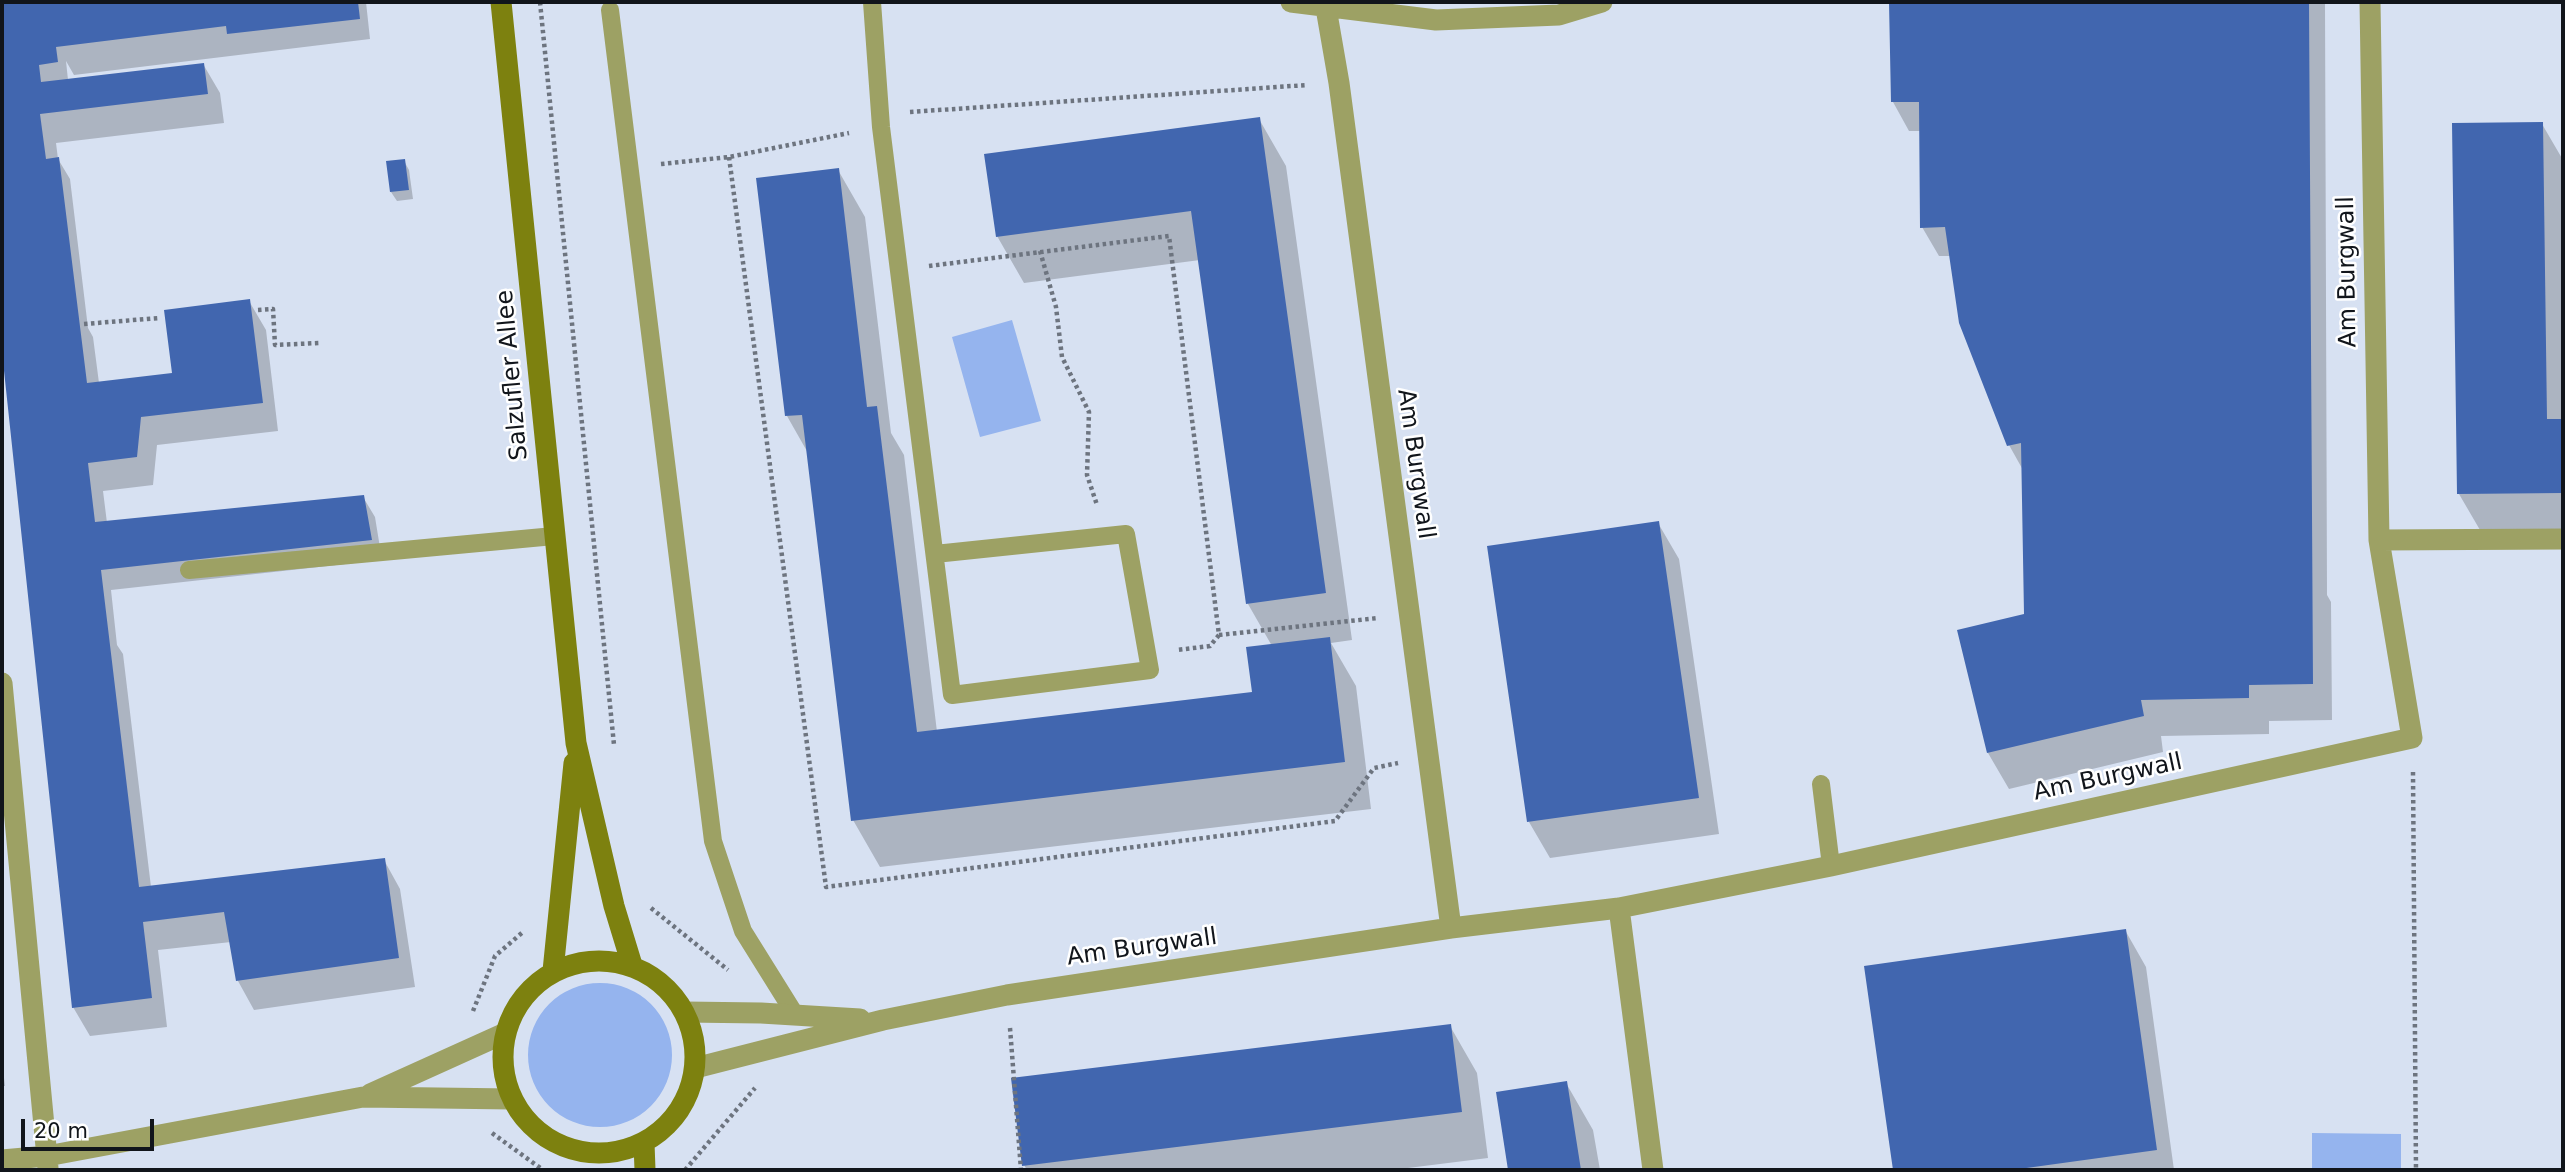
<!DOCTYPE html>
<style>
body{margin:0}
#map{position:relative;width:2565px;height:1172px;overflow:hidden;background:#d7e1f2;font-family:"DejaVu Sans",sans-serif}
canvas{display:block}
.frame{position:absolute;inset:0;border:4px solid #11151b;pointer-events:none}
.scale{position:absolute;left:21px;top:1119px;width:133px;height:32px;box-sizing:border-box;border:4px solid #11151b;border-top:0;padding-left:9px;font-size:21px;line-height:24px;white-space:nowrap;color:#11151b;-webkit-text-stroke:5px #fff;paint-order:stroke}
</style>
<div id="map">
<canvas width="2565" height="1172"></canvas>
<div class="frame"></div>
<div class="scale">20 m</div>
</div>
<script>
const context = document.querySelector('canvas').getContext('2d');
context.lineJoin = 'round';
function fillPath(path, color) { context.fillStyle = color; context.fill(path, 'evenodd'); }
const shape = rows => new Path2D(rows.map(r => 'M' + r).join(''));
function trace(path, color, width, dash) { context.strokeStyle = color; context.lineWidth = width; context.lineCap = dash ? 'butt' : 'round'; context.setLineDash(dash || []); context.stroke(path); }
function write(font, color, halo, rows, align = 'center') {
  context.font = font + ' "DejaVu Sans",sans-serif'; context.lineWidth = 5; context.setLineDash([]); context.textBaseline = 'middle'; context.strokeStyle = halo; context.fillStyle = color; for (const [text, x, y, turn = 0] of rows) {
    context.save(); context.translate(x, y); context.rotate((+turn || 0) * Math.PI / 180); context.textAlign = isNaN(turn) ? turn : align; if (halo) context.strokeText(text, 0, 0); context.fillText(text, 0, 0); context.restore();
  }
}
fillPath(shape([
 [1012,320,1041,421,980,437,952,337],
 '528 1055a72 72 0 1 1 144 0a72 72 0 1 1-144 0Z',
 [2312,1133,2401,1134,2401,1170,2312,1170]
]), '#95b4ee');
fillPath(shape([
 [2,2,366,2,370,39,74,75,66,61,68,80,203,64,220,93,224,123,56,143,58,159,70,179,88,328,93,337,99,383,174,374,249,301,266,330,278,431,157,445,153,485,103,491,107,523,363,497,375,517,382,560,111,590,117,645,123,654,151,887,384,860,400,889,415,987,254,1010,238,981,231,942,158,950,167,1027,90,1036,73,1007,2,339],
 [1891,2,2325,2,2327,595,2331,602,2332,720,2269,721,2269,734,2161,736,2163,752,2009,789,1988,753,2025,616,2023,470,2009,445,1951,256,1939,256,1922,227,1921,131,1909,131,1893,102],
 [1259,119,1286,166,1352,640,1331,643,1356,686,1371,809,880,867,853,820,808,453,787,416,758,179,838,170,865,217,891,433,904,455,937,732,1254,694,1272,646,1248,604,1200,260,1024,283,997,236],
 [2542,124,2563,160,2563,529,2480,530,2459,494],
 [404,161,409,170,413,199,397,201,391,192],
 [1658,523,1679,559,1719,834,1550,858,1529,822],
 [2125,930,2146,967,2174,1170,1895,1170,1866,967],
 [1450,1026,1477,1073,1488,1158,1392,1170,1027,1170,1024,1165],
 [2,1062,5,1086,2,1086],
 [1566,1083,1593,1130,1600,1170,1510,1170,1498,1094]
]), '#0003');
fillPath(shape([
 [2,2,358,2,360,19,227,34,226,26,56,47,58,62,39,65,41,82,204,63,208,94,40,114,46,159,59,157,87,383,172,373,164,310,250,299,263,403,141,417,137,457,88,463,95,522,364,495,372,540,101,570,139,887,385,858,399,958,236,981,224,912,143,922,152,998,72,1008,2,352],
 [1889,2,2309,2,2313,684,2249,685,2249,698,2141,700,2144,716,1987,753,1957,630,2024,614,2021,443,2007,446,1959,323,1945,227,1920,228,1919,102,1891,102],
 [1260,117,1326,593,1246,604,1191,211,996,237,984,154],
 [2543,122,2547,419,2563,419,2563,493,2457,494,2452,123],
 [405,159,409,190,390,192,386,161],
 [839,168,867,407,877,406,917,732,1252,692,1246,647,1330,637,1345,762,851,821,802,415,785,416,756,178],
 [1659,521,1699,798,1527,822,1487,546],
 [2126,929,2157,1150,2012,1170,1893,1170,1864,966],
 [1451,1024,1462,1112,1022,1166,1011,1078],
 [1567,1081,1581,1170,1508,1170,1496,1092]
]), '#4166af');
trace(shape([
 [540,2,614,745],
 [910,112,1307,85],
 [729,157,826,887,1335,821,1374,768,1398,763],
 [661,164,729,157,849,133],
 [1040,251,1056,307,1062,357,1089,412,1087,475,1097,505],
 [929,266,1169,236,1219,635,1210,646,1177,650],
 [258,310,273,309,275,345,319,343],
 [84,324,159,318],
 [1219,635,1378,618],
 [2413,772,2416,1170],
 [651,908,728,970],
 [473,1011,495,956,523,932],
 [1010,1028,1021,1170],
 [492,1133,543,1170],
 [685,1170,755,1088]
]), '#6d747f', 4.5, [3.5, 3.5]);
trace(shape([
 [872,2,881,127,952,695,1150,670,1126,534,935,554],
 [610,10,713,841,743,931,796,1016],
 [189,570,554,536],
 [1821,784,1831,866]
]), '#9da164', 18);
trace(shape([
 [1291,2,1436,20,1559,15,1602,2],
 [1326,8,1339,83,1451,928],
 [2379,540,2563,539],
 [2,683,48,1168],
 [1619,908,1653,1170],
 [685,1012,761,1013,860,1019],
 [695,1068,883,1020,1007,995,1451,928,1619,908,1831,866,2412,738,2379,540,2370,2],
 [370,1094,505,1033],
 [2,1160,47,1156,363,1097,512,1099]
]), '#9da164', 21);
trace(shape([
 [501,2,576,743,614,906,632,965],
 '503 1057a96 96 0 1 1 192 0a96 96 0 1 1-192 0Z',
 [553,971,574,763],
 [644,1143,645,1170]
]), '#7d810f', 21);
write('24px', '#11151b', '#fff', [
 ["Am Burgwall",2348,272,-91],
 ["Salzufler Allee",513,375,-95],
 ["Am Burgwall",1415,464,82],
 ["Am Burgwall",2108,778,-12],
 ["Am Burgwall",1142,948,-8]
]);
</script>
